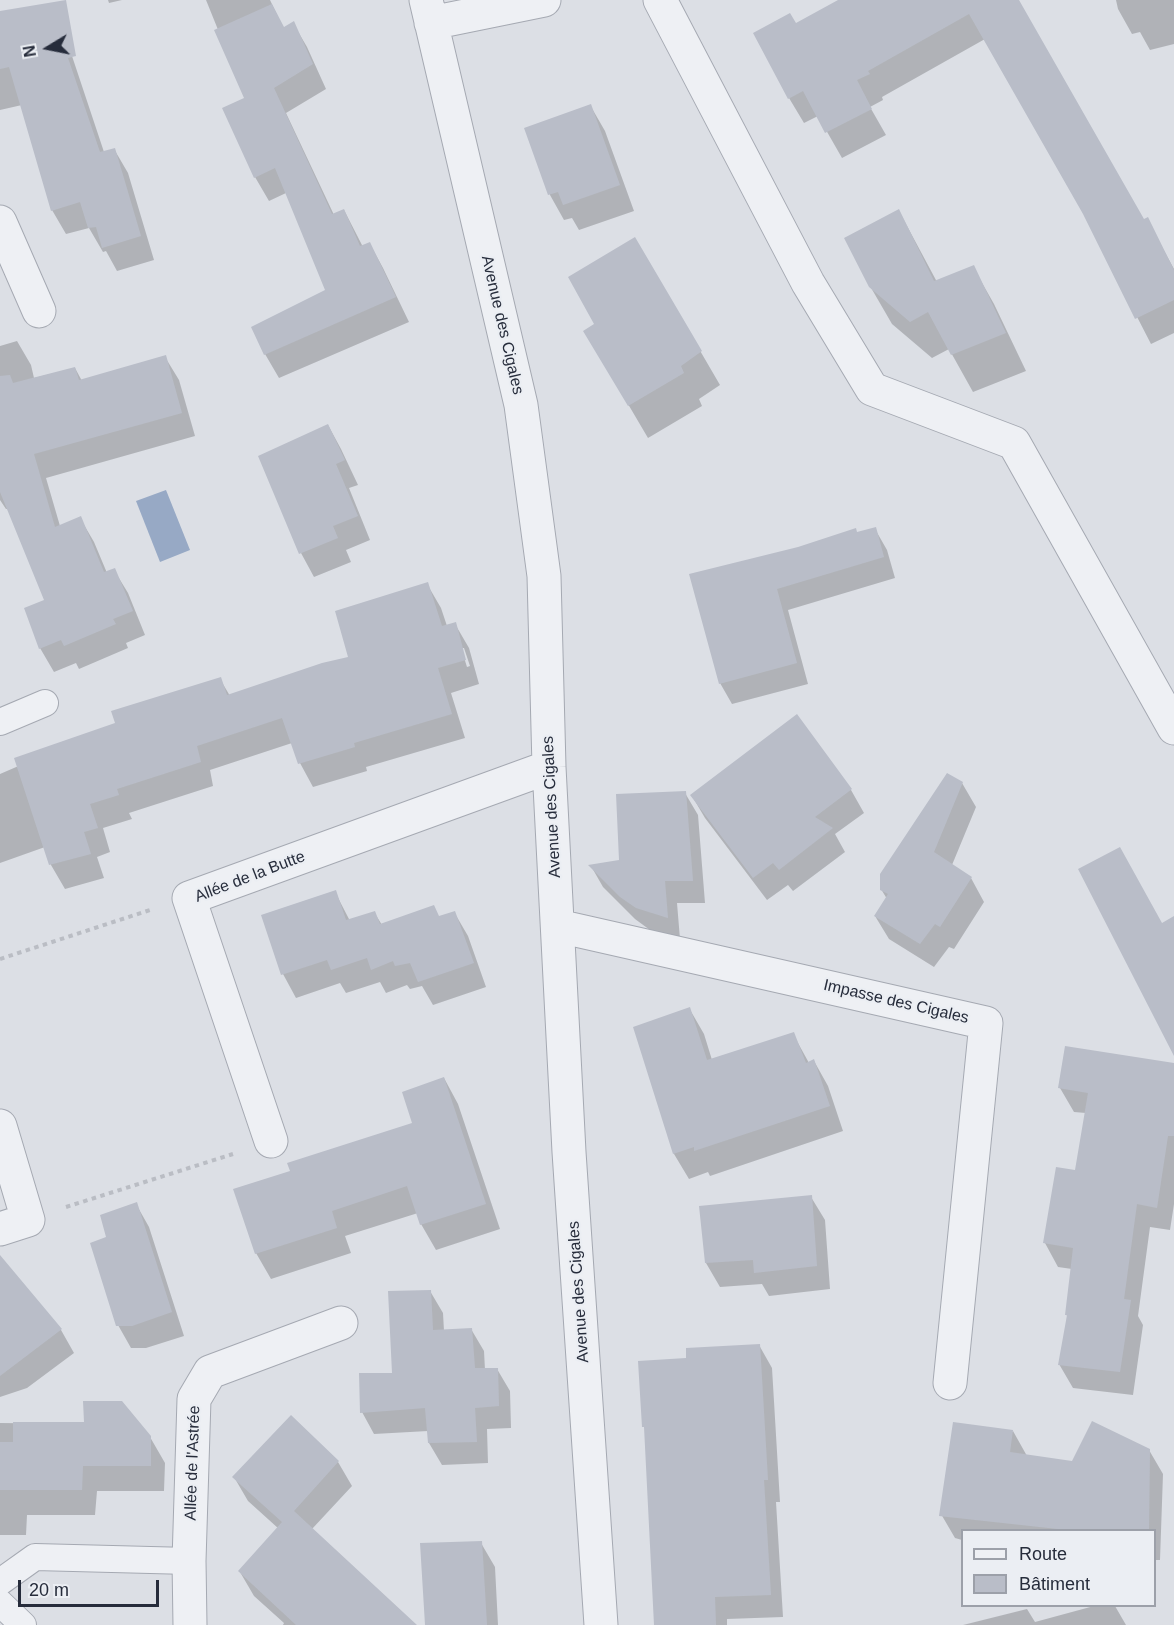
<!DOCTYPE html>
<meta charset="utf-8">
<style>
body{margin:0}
#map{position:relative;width:1174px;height:1625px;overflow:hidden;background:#dcdfe5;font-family:Helvetica,sans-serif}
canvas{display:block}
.legend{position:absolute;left:961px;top:1529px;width:195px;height:78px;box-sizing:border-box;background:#ebeef3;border:2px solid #9ca0a9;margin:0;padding:8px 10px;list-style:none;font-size:18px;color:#262c3b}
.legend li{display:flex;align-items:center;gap:12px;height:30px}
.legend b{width:30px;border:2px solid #9ca0a9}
.north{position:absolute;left:18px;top:18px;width:60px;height:60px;-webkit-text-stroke:4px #ebeef3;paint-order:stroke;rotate:260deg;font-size:16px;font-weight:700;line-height:24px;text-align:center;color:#262c3b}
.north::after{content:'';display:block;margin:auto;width:21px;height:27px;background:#262c3b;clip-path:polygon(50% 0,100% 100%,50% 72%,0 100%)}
.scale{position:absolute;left:18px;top:1580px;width:141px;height:27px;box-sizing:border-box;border:3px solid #262c3b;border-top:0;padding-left:8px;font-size:18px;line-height:21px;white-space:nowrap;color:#262c3b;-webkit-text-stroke:4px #ebeef3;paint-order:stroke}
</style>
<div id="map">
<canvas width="1174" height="1625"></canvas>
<ul class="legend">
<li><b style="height:8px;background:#eef0f4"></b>Route</li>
<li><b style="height:16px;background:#b9bdc8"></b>Bâtiment</li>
</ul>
<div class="north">N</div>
<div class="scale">20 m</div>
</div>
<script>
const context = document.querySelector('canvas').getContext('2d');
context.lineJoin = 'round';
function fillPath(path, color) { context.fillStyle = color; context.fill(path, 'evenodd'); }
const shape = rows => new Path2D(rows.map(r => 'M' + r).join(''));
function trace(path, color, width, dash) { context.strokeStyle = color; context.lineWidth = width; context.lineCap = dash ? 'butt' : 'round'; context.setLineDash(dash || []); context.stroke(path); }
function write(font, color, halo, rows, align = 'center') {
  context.font = font + ' Helvetica,sans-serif'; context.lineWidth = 4.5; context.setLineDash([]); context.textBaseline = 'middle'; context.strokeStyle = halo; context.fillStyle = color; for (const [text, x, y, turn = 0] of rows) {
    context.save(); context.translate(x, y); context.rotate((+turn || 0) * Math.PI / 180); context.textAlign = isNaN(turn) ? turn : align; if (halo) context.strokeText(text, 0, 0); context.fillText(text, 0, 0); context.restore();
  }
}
fillPath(shape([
 [166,490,190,550,160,562,136,501]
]), '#97a9c5');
fillPath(shape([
 [108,0,122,0,109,3],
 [206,0,270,0,284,29,293,23,307,47,326,89,286,113,334,215,344,210,363,247,370,244,383,268,409,322,279,378,265,354,327,291,286,193,269,201,255,177,246,99],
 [841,0,1009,0,1144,221,1147,219,1174,269,1174,333,1151,344,1084,214,985,39,882,97,883,100,870,107,886,135,842,158,818,116,804,123,789,98,795,25],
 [1116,0,1174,0,1174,44,1150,50,1140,32,1132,34,1118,9],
 [0,37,70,50,104,152,114,149,128,173,154,260,117,271,106,251,103,252,89,228,66,234,52,210,22,105,0,110],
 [590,105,605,131,634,211,579,230,572,218,564,220,550,195,526,129],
 [899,211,937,282,973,267,994,304,1026,371,973,392,949,349,932,358,892,324,870,286],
 [635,239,720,385,699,399,702,406,648,438,585,331,596,324],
 [17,341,31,365,34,378,75,368,82,381,165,357,179,380,195,436,46,478,60,526,80,518,94,542,107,573,114,570,128,593,145,635,126,643,128,648,79,669,76,663,54,672,40,648,46,601,9,509,6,509,0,500,0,346],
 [328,425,341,449,358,485,349,488,370,540,346,550,351,562,314,577,301,553],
 [875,529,887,550,895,578,788,610,808,684,732,704,720,683,691,575],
 [427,584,441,608,447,626,455,624,469,648,479,684,451,693,465,738,366,767,367,771,313,787,300,763,292,743,210,770,213,786,129,813,132,819,103,828,110,852,97,857,104,878,65,889,51,865,45,847,0,863,0,774,220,679,230,696,350,658],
 [461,648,464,648,470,666,467,667],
 [962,783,976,807,952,865,971,878,984,902,954,949,949,947,934,967,889,939,875,916,887,899,881,889],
 [851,790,864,813,835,834,845,852,793,891,788,885,767,900,705,818,692,796],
 [685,793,698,815,705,903,677,903,680,939,650,930,635,919,603,887,591,866,621,861],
 [335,892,350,921,374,912,382,925,439,918,454,912,468,936,486,987,433,1005,422,986,410,989,407,985,386,993,380,982,346,993,340,983,296,998,283,974],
 [689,1008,704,1034,712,1060,793,1034,809,1063,814,1061,828,1086,843,1131,710,1176,708,1172,689,1179,674,1154,635,1028],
 [1174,1064,1174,1204,1170,1230,1150,1227,1138,1316,1143,1325,1133,1395,1073,1388,1059,1364,1068,1318,1066,1314,1072,1269,1058,1267,1045,1243,1077,1172,1086,1113,1074,1112,1060,1088],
 [444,1078,458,1104,500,1229,436,1250,421,1224,418,1213,345,1236,351,1253,271,1279,256,1253,291,1172,414,1124],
 [811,1197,825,1220,830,1289,769,1296,762,1284,720,1287,706,1263,701,1207],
 [136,1204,149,1227,184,1336,146,1348,131,1348,118,1325,108,1238],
 [3,1261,61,1330,74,1353,27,1388,0,1397,0,1263],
 [430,1291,443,1313,444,1331,471,1329,484,1351,485,1370,497,1369,510,1391,511,1428,487,1429,488,1463,442,1465,429,1443,428,1431,374,1434,362,1412,394,1374],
 [759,1345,772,1368,780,1502,776,1502,783,1617,727,1619,727,1625,656,1625,646,1431,644,1427,688,1359],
 [291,1418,338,1462,352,1486,312,1529,415,1625,283,1625,284,1623,254,1596,240,1572,279,1529,248,1501,234,1477],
 [0,1423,86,1424,150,1437,165,1463,164,1491,97,1491,95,1515,27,1515,26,1535,0,1535],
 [1013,1431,1027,1456,1072,1463,1149,1450,1163,1474,1160,1560,1154,1560,1154,1530,962,1530,962,1540,955,1538,941,1514],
 [481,1543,495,1567,498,1625,427,1625],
 [1094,1606,1115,1606,1126,1625,963,1625,1027,1609,1035,1622]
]), '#0003');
fillPath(shape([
 [66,0,76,56,68,58,100,152,115,148,141,236,102,248,96,227,88,228,80,202,51,211,9,67,0,69,0,11],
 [838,0,1019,0,1144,219,1148,217,1174,270,1174,300,1135,319,1083,214,969,14,868,71,870,74,857,80,872,109,825,133,803,91,788,99,753,33,790,13,796,23],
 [272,4,284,27,294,21,313,64,274,88,332,214,344,209,360,246,370,242,396,297,264,355,251,327,325,290,275,168,254,178,222,108,244,98,214,30],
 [591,104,620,185,563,205,558,192,548,195,524,128],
 [899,209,934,281,974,265,1006,333,951,355,928,312,910,322,869,287,844,238],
 [635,237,702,351,681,366,684,373,628,406,583,331,594,324,568,277],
 [166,355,182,413,34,454,55,527,81,516,104,572,115,568,133,611,113,619,116,624,64,646,61,640,39,649,24,608,44,600,0,492,0,376,10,375,13,383,75,367,79,380],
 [328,424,345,460,336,464,358,516,333,526,338,538,299,554,258,456],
 [876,527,884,557,777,589,797,663,719,684,689,574,798,547,856,528,857,532],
 [428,582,442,626,456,622,466,660,438,668,452,714,354,743,355,747,298,764,282,718,197,746,201,762,117,789,119,795,90,804,98,828,84,832,91,854,49,865,14,758,115,723,111,711,221,677,227,695,322,663,348,657,335,611],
 [797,714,852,789,815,817,833,828,779,870,773,863,753,878,690,795],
 [947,773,963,782,934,852,972,877,940,927,935,924,920,944,874,916,888,894,880,890,880,874],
 [686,791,693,881,665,881,668,918,636,908,620,897,588,865,619,860,616,794],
 [1120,847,1162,923,1174,916,1174,1056,1078,869],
 [336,890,346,920,375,911,380,924,434,905,439,916,455,911,474,963,418,982,410,963,395,966,393,961,371,970,367,958,331,970,327,960,281,975,261,915],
 [690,1007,707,1060,794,1032,806,1063,814,1059,830,1106,694,1151,694,1147,673,1154,633,1027],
 [1065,1046,1174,1063,1174,1136,1168,1136,1157,1208,1137,1204,1124,1299,1131,1300,1120,1372,1058,1365,1067,1315,1065,1315,1073,1248,1043,1243,1056,1167,1075,1170,1088,1093,1058,1088],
 [444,1077,486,1204,420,1225,407,1186,332,1211,337,1228,255,1254,233,1189,290,1171,287,1163,412,1123,402,1092],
 [812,1195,817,1266,754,1273,753,1260,705,1263,699,1206],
 [137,1202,172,1312,132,1326,116,1326,90,1243,106,1237,100,1215],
 [0,1255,62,1329,0,1376],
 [431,1290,433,1330,472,1328,475,1368,498,1368,499,1406,475,1408,477,1442,428,1443,425,1408,360,1413,359,1373,392,1373,388,1291],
 [760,1344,768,1480,764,1480,771,1595,715,1597,716,1625,654,1625,644,1427,642,1427,638,1361,686,1358,686,1348],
 [83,1401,122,1401,151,1436,151,1466,83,1466,82,1490,0,1490,0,1442,13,1442,13,1422,84,1422],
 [291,1415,339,1461,294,1511,417,1625,296,1625,238,1571,282,1522,232,1477],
 [1092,1421,1150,1449,1149,1530,1067,1530,939,1516,953,1422,1013,1430,1010,1452,1072,1461],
 [482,1541,487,1625,425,1625,420,1543]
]), '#b9bdc8');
const service = shape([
 [0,722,45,703],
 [0,1582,35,1557,189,1561],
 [0,1603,23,1625]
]);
const minor = shape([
 [426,0,521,405,544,576,549,767,569,1152,601,1625],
 [660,0,808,283,872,389,1014,443,1174,728],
 [431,23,544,0],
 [0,222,39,311],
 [558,926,986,1023,950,1383],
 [0,1126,28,1220,0,1229],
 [271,1141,189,898,549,767],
 [190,1625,189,1561,194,1399,210,1372,341,1323]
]);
trace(service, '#a5a9b2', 28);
trace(minor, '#a5a9b2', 35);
trace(shape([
 [0,959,150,910],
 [66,1207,233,1154]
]), '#babdc4', 4, [4.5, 4.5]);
trace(service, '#eef0f4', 26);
trace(minor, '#eef0f4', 33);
write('16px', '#262c3b', '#ebeef3', [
 ["Avenue des Cigales",502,325,77],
 ["Avenue des Cigales",552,807,-93],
 ["Allée de la Butte",250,877,-21],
 ["Impasse des Cigales",896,1002,13],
 ["Avenue des Cigales",579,1292,-94],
 ["Allée de l'Astrée",193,1463,-88]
]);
</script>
